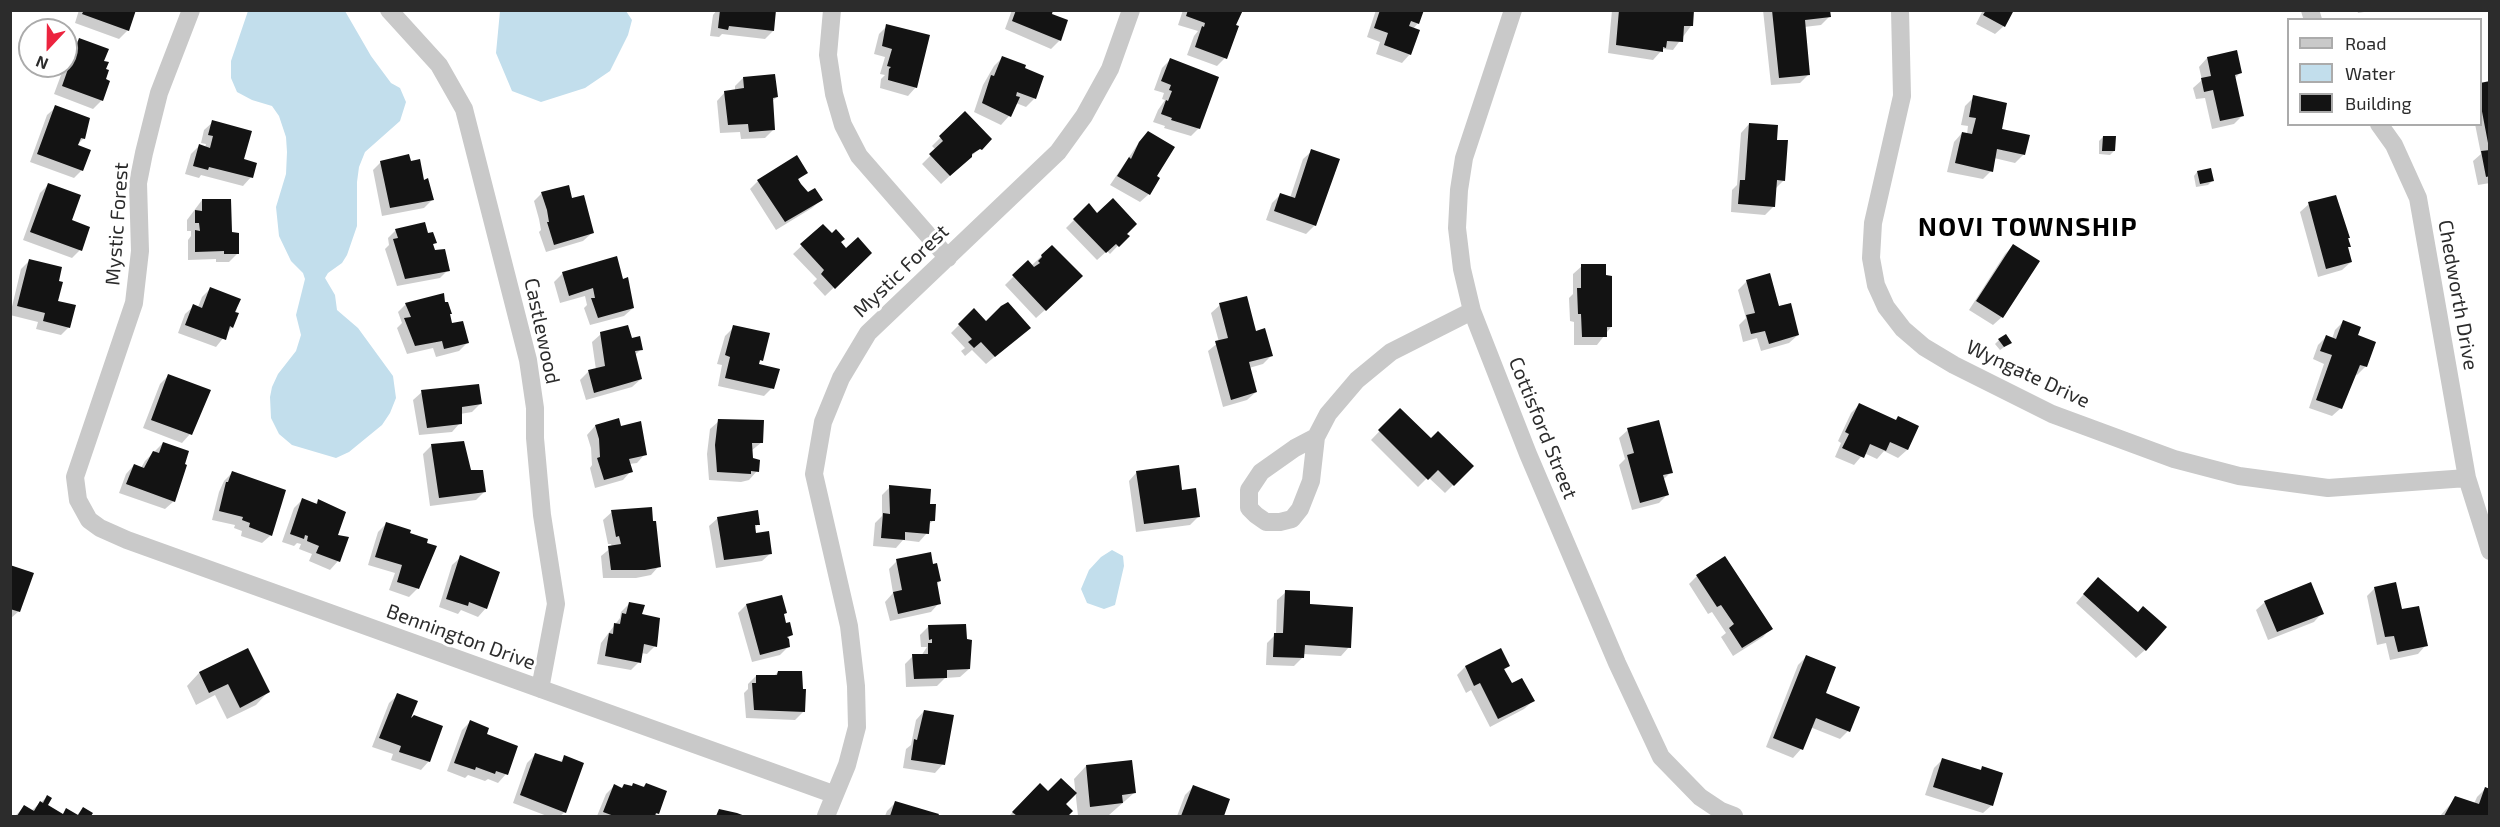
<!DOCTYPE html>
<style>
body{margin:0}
#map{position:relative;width:2500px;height:827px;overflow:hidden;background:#fff;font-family:"Exo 2",sans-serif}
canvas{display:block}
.frame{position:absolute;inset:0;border:12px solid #2c2c2c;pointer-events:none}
.legend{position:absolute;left:2287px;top:18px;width:195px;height:108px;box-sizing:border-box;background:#fff;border:2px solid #ababab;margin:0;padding:8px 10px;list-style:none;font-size:18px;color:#2c2c2c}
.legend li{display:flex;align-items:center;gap:12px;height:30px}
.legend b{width:30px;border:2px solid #ababab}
.north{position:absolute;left:18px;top:18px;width:60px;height:60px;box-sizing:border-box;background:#fff;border:2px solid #ababab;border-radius:50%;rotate:202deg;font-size:16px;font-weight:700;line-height:24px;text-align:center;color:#2c2c2c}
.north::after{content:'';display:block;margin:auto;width:21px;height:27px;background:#ec243f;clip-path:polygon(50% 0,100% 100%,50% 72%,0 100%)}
</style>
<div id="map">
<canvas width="2500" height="827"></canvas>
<div class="frame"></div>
<ul class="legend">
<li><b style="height:8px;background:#c9c9c9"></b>Road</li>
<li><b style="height:16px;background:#c2deec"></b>Water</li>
<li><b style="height:16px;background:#131313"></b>Building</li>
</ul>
<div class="north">N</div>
</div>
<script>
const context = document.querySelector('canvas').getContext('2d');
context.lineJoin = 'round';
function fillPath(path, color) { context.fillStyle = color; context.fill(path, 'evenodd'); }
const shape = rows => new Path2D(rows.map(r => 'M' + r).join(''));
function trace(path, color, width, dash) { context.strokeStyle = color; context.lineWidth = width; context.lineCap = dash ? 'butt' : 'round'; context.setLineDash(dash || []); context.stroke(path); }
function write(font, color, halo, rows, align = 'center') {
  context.font = font + ' "Exo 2",sans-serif'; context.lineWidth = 6; context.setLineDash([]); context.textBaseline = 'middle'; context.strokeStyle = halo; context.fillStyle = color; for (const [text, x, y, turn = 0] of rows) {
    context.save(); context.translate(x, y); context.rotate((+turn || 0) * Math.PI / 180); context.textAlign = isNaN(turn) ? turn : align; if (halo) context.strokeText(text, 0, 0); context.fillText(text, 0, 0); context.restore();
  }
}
fillPath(shape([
 [248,11,345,11,371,56,391,83,400,88,406,102,400,121,365,152,359,167,357,182,357,226,347,255,342,263,328,273,325,278,335,295,337,310,358,328,393,376,396,398,390,413,382,425,349,452,336,458,292,445,279,434,271,418,270,397,272,387,278,374,296,351,301,335,296,315,305,279,303,273,291,261,279,236,276,207,286,174,287,152,286,137,279,116,272,106,252,100,237,92,231,78,231,61],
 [500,11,626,11,632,20,628,35,610,71,585,88,541,102,512,91,496,53],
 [1112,550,1123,556,1124,566,1115,605,1104,609,1087,603,1081,589,1089,570,1101,557]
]), '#c2deec');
fillPath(shape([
 [79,10,133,10,128,30,119,39,75,23],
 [717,10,775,10,773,31,765,39,722,34,719,37,710,36,713,15],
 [1012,10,1052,10,1050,15,1060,40,1051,49,1005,29],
 [1183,10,1240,10,1225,58,1217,66,1187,55,1194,36,1198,31,1178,25],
 [1376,10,1422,10,1418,23,1413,29,1410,54,1402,63,1376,54,1380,42,1367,37],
 [1612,10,1693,10,1691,26,1673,50,1663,49,1653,60,1608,53],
 [1763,10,1828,10,1829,17,1821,25,1804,27,1809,74,1800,83,1771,85],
 [1983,10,2012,10,2004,26,1995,34,1976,24],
 [2357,10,2376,10,2358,13],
 [887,26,916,87,908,96,880,88,881,79,885,75,880,74,885,57,874,54,879,34],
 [79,40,102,62,104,80,108,82,102,100,93,109,54,94,71,48],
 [1002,58,1042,77,1034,99,1026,107,1016,103,1009,116,1001,125,974,112,983,85,994,66],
 [2207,58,2240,73,2235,78,2242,116,2234,124,2212,129,2205,98,2196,99,2193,88,2202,80,2199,67],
 [1170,60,1199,128,1191,136,1164,128,1165,126,1153,122,1158,110,1165,100,1162,99,1164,93,1154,90,1162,68],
 [743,78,777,97,772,101,774,129,765,138,741,139,740,132,720,133,717,101,725,92,735,91,735,86],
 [2490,83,2490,183,2478,185,2473,161,2481,154,2475,124,2480,124,2480,84],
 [1974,97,2024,154,2015,163,1994,158,1991,171,1983,179,1947,172,1954,142,1962,133,1967,134,1968,126,1961,125,1965,106],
 [56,107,84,138,76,146,82,170,74,178,30,162,47,115],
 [965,113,990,139,941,184,922,164,936,150,932,146],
 [213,122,242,160,251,177,243,186,201,175,199,178,185,174,191,154,199,146,205,148,206,144,201,143,204,130],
 [1749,124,1776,141,1784,180,1775,189,1774,206,1765,215,1731,212,1732,190,1737,185,1741,133],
 [2103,137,2114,151,2110,155,2099,154,2099,141],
 [1140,141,1155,176,1149,194,1140,202,1110,185],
 [1312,151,1315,225,1306,234,1266,220,1272,203,1280,195,1290,198,1303,159],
 [381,162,423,182,432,200,424,208,382,216,373,170],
 [806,172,798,180,807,194,821,200,812,208,776,230,750,189,758,181],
 [2197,172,2212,181,2208,185,2196,187,2194,176],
 [49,184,80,250,72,258,23,240,40,193],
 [542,193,571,199,592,233,583,241,546,252,539,232,541,230,539,219,534,201],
 [202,200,230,234,237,254,229,262,216,262,216,259,188,260,188,240,191,236,191,231,187,231,187,220],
 [2309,204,2349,237,2349,246,2347,248,2351,262,2342,270,2318,277,2300,212],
 [1088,206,1097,215,1127,236,1110,254,1107,251,1097,260,1066,228],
 [823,226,846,250,870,253,825,296,813,283,817,279,793,254],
 [396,230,427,234,435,242,432,245,434,252,448,270,440,278,397,286,385,249,389,245,388,238],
 [2013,246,2002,317,1993,325,1969,310,2005,254],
 [1051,247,1073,285,1036,318,1005,285,1028,262,1031,266],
 [30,260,69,327,61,335,36,329,38,322,10,315,21,269],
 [1582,266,1611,327,1597,345,1574,345,1574,322,1570,321,1569,298,1573,294,1573,274],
 [563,273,622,280,633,308,624,316,590,325,584,308,587,305,585,296,560,303,554,282],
 [1747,281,1778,308,1798,335,1789,343,1761,351,1757,338,1743,342,1739,325,1746,318,1738,290],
 [210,289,239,300,232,327,216,347,178,333,185,314,194,306,198,307,202,297],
 [406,304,444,304,451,325,468,342,459,351,436,357,433,348,407,354,397,328,402,323,398,312],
 [1220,305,1255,333,1271,356,1263,364,1249,368,1256,392,1247,400,1223,407,1208,351,1219,342,1211,313],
 [974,310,986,323,1029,328,986,364,972,350,965,356,961,351,965,348,951,333],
 [2343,322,2356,336,2366,366,2357,375,2355,374,2341,408,2332,416,2309,408,2324,364,2313,359,2318,345,2326,337,2332,339,2335,330],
 [734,327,761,360,756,365,772,388,764,396,718,386,722,365,717,364,725,336],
 [601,334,631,339,641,349,634,356,641,379,632,387,586,400,580,380,588,372,596,370,592,342],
 [1999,340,2010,343,2000,350,1995,344],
 [168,376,190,434,182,443,143,428,160,384],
 [422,392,480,404,472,412,460,414,460,423,452,432,419,435,413,400],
 [1859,405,1895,421,1917,427,1907,450,1898,458,1884,451,1877,459,1864,453,1854,465,1835,457,1841,443,1838,441,1851,413],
 [1400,410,1431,440,1472,466,1445,493,1428,477,1418,487,1371,440],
 [719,421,762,442,751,451,751,460,757,471,749,480,741,482,709,480,707,454,710,429],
 [595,426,620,428,645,454,637,463,629,464,631,471,623,480,595,488,590,468,592,465,591,448,587,435],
 [1628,430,1671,472,1663,480,1667,495,1659,503,1632,510,1619,465,1625,459,1619,438],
 [163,443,174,501,165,509,119,493,126,474,134,465,141,468,145,461],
 [432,445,470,472,485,491,476,500,430,506,423,454],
 [1137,472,1181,491,1199,516,1190,525,1136,532,1129,481],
 [232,473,271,535,262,543,241,536,242,531,234,528,235,525,212,520,219,492,224,481],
 [890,487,928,505,934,520,928,525,927,533,919,542,903,540,896,548,873,546,875,523,882,516,882,495],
 [302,500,315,504,318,501,336,536,338,561,330,570,309,561,312,554,299,549,301,544,297,543,294,546,282,542,294,508],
 [612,512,659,566,651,575,636,578,603,578,601,556,612,547,611,544,608,544,603,520],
 [718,518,758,524,754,529,755,535,771,553,762,561,716,568,709,526],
 [386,524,435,547,417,589,409,597,389,590,395,573,368,565,378,532],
 [461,557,486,608,478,617,461,610,458,614,439,607,452,565],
 [897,561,932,566,940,581,936,585,939,603,931,612,890,621,885,602,893,593,889,569],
 [10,566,19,611,10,619],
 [1697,576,1771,628,1763,637,1733,656,1721,637,1726,633,1712,612,1708,614,1689,584],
 [2090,587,2145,650,2136,658,2076,603],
 [2375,588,2401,611,2426,645,2418,654,2390,660,2386,643,2377,645,2367,596],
 [1286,592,1308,606,1349,647,1341,656,1303,654,1302,658,1294,666,1266,665,1267,643,1276,634,1277,600],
 [2265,602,2322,613,2314,622,2268,640,2256,610],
 [629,604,640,615,655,646,647,654,641,653,639,662,631,670,597,664,601,643,620,618,621,612],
 [746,605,782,615,791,635,788,638,788,647,780,655,752,662,738,613],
 [928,627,969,669,960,677,945,678,937,686,906,687,905,664,913,656,921,656,927,647,921,647,920,635],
 [247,650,268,692,256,705,227,719,215,695,196,705,187,686,199,673],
 [1500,650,1508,666,1504,670,1511,685,1533,701,1524,709,1490,727,1471,690,1466,693,1457,675,1465,667],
 [1806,657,1824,694,1848,731,1840,739,1810,727,1801,749,1793,758,1766,747,1798,665],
 [778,672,801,691,804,711,795,720,746,718,744,693,748,689,748,684,756,676,774,676],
 [398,695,429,761,421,770,391,760,393,754,372,747,389,703],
 [924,711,943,764,935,773,903,768,906,749,911,745,916,720],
 [470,722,485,735,506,774,498,783,488,779,485,781,468,775,465,778,447,771,462,730],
 [535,755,559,763,565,757,565,812,560,816,547,816,513,803,527,763],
 [1942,760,1979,771,1982,768,1992,805,1983,813,1925,795,1934,768],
 [1086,766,1134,793,1109,815,1078,816,1074,779],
 [646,784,658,813,655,816,597,816,606,794,614,786,621,789,642,788],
 [1040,785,1071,811,1066,816,1009,816],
 [1193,787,1228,800,1222,816,1177,816,1185,795],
 [2485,789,2490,790,2490,816,2440,816,2456,798,2474,804,2477,797],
 [47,797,46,805,62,815,66,810,76,816,83,809,91,813,89,816,15,816,24,807,31,811],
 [896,802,937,815,885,816,887,811]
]), '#0003');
fillPath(shape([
 [84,10,136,10,129,31,82,14],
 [720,10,776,10,774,31,729,26,728,30,718,28],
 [1016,10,1053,10,1052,14,1068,20,1061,41,1012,21],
 [1188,10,1243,10,1236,25,1239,26,1227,59,1195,47,1202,26,1204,27,1205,23,1186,16],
 [1380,10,1424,10,1419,24,1411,21,1409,26,1420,30,1411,55,1384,45,1388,33,1374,28],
 [1619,10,1694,10,1693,26,1684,26,1683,42,1667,41,1666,48,1663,47,1663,52,1616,45],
 [1772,10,1830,10,1831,17,1805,20,1810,75,1779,78],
 [1986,10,2014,10,2005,27,1983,15],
 [886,24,930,35,917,88,888,80,889,69,891,67,887,66,892,49,882,46],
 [79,38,109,49,104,61,109,62,106,69,109,70,106,79,110,81,103,101,62,86],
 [2237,50,2242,73,2235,75,2244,116,2220,121,2213,90,2204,92,2201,78,2211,76,2207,57],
 [1002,56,1026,65,1025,68,1044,76,1036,99,1017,92,1016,96,1020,97,1011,117,982,103,991,75,994,76],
 [1170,58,1219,77,1200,129,1171,120,1172,118,1161,114,1166,100,1168,101,1172,91,1169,90,1171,85,1161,81],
 [775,74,778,97,773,98,775,130,749,132,748,124,728,125,724,91,744,88,743,77],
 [2490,81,2490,143,2488,143,2480,101,2480,83],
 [1973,95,2007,103,2002,129,2030,135,2025,155,1997,149,1993,172,1955,163,1962,132,1972,134,1976,118,1969,117],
 [55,105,90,118,85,139,81,138,78,145,91,150,83,171,37,154],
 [965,111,992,139,982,150,980,149,972,154,972,157,950,176,929,154,943,141,939,136],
 [212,120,252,131,244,159,257,163,253,178,209,167,208,170,193,166,199,144,210,148,213,136,208,135],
 [1749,123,1778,125,1777,140,1788,140,1785,181,1777,180,1775,207,1738,204,1740,180,1745,180],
 [1148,131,1175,147,1157,176,1160,178,1150,195,1117,176,1129,157,1131,159,1139,142],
 [2103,136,2116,136,2115,151,2102,151],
 [1311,149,1340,159,1316,226,1274,211,1280,193,1295,198],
 [2490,150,2490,176,2486,177,2481,151],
 [409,154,411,161,420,159,424,180,428,178,434,200,390,208,380,161],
 [797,155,808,173,798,179,801,184,808,192,815,188,823,200,785,222,757,180],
 [2211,168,2214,181,2200,184,2197,171],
 [48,183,81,195,72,220,90,227,82,251,30,232],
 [569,185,572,198,584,195,594,233,554,245,547,222,549,222,547,210,541,192],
 [2336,195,2350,238,2348,238,2351,247,2348,247,2352,262,2326,269,2308,202],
 [1113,198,1137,224,1127,234,1130,236,1119,247,1116,244,1106,253,1073,219,1089,203,1097,213],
 [202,199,231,199,232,232,239,233,239,254,224,254,224,251,195,252,195,230,200,231,199,223,195,223,195,210,202,211],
 [425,222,428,233,433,232,437,243,433,244,435,250,445,249,450,271,405,279,393,239,398,238,395,229],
 [823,224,832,233,836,229,845,239,841,242,846,248,858,237,872,253,835,289,821,274,824,270,800,244],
 [2013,244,2040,261,2003,318,1976,301],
 [1052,245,1083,276,1046,311,1012,275,1028,260,1034,267,1040,263,1038,261,1042,257,1041,255],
 [617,256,623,279,628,277,634,308,598,318,591,298,595,298,593,288,569,296,562,272],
 [29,259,62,267,59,281,63,282,58,301,76,305,70,328,43,321,45,313,17,306],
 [1581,264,1606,264,1606,275,1612,276,1612,327,1607,327,1607,337,1582,337,1581,314,1578,314,1577,288,1581,288],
 [1770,273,1779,306,1791,303,1799,335,1769,344,1765,331,1751,334,1746,315,1755,313,1746,280],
 [210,287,241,299,235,312,239,313,233,328,230,326,226,340,185,325,193,304,202,308],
 [444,293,445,302,448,302,452,314,450,314,452,323,463,321,469,343,444,349,442,341,415,346,404,318,411,317,405,303],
 [1247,296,1256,331,1265,328,1273,356,1249,362,1257,392,1231,400,1215,341,1228,338,1219,303],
 [1008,302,1031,328,995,357,981,342,974,348,968,342,972,339,958,324,974,308,986,321,1001,306],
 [2343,320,2361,327,2358,335,2376,342,2367,367,2360,365,2342,409,2316,400,2332,355,2320,351,2326,335,2336,339],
 [628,325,632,338,640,336,643,350,635,351,642,379,594,393,588,370,605,366,600,332],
 [733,325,770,333,763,361,760,360,759,364,780,369,774,389,725,378,730,357,725,355],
 [2006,334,2012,343,2004,347,1998,339],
 [168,374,211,390,192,435,151,420],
 [479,384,482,404,462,407,462,424,427,428,421,390],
 [1859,403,1896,420,1898,416,1919,426,1908,450,1890,442,1886,451,1870,444,1864,458,1842,448,1849,434,1845,432],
 [1400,408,1431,438,1438,431,1474,466,1454,486,1438,470,1428,480,1378,430],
 [619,418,621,426,641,421,647,455,629,459,633,472,604,480,597,458,600,457,599,439,595,425],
 [718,419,764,420,763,443,752,443,753,458,760,460,759,472,751,471,751,474,717,472,715,445],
 [1659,420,1673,473,1663,475,1669,495,1640,503,1627,455,1634,453,1627,428],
 [464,441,471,470,483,470,486,492,439,498,431,444],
 [163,442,189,451,185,464,187,465,175,502,126,484,134,464,144,468,153,451,159,453],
 [1179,465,1182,490,1196,488,1200,517,1144,524,1136,471],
 [232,471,286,490,272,536,249,527,250,523,242,520,243,517,219,511,226,482,228,482],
 [889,485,931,489,930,504,936,504,935,521,930,521,929,534,905,532,905,540,881,538,883,513,890,514],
 [302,498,317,504,318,499,346,512,338,535,349,537,340,562,316,553,319,546,307,541,308,536,305,535,304,539,290,534],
 [652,507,653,521,656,521,661,567,645,570,611,570,608,546,621,544,619,536,616,537,611,510],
 [758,510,760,525,755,525,756,533,769,531,772,554,724,560,717,517],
 [386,522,411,530,410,533,428,539,427,543,437,546,419,589,397,582,402,565,375,557],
 [931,552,933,564,937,563,941,581,937,582,941,604,898,614,893,592,902,590,896,559],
 [460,555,500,572,487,609,469,602,468,606,446,599],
 [1725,556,1773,629,1742,648,1729,628,1734,624,1721,605,1717,607,1696,575],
 [10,565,34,573,20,612,10,609],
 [2098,577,2138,612,2143,606,2167,627,2146,651,2083,594],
 [2311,582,2324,614,2277,632,2264,601],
 [2396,582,2402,609,2419,606,2428,646,2398,652,2394,636,2385,637,2374,587],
 [1285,590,1310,591,1310,604,1353,607,1351,648,1305,645,1304,658,1273,657,1274,633,1283,633],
 [782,595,787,613,784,614,786,623,790,622,793,635,787,637,789,639,790,647,760,655,746,604],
 [629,602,645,605,642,614,660,618,657,647,644,644,641,663,605,656,609,633,613,634,614,623,620,624,622,613,626,614],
 [966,624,967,639,972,640,970,669,947,670,947,678,914,679,912,654,928,654,928,643,932,643,932,639,929,640,928,625],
 [248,648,270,692,240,708,228,684,209,693,199,672],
 [1501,648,1510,666,1504,669,1512,683,1522,678,1535,701,1498,719,1480,683,1474,686,1465,666],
 [1806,655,1836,667,1826,693,1860,707,1850,732,1816,718,1803,750,1773,738],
 [778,671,802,671,803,689,806,689,805,712,754,710,752,683,756,683,756,675,777,675],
 [397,693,418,701,411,718,414,715,443,726,430,762,399,752,401,746,379,738],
 [924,710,954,715,945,765,911,760,914,739,917,740],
 [470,720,489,728,487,734,518,746,508,775,496,771,495,774,476,767,475,770,454,763],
 [535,753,562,762,564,755,584,763,566,813,520,795],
 [1942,758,1981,770,1982,766,2003,773,1993,806,1933,787],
 [1132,760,1136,793,1122,795,1123,803,1090,807,1086,765],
 [1061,778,1077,793,1066,804,1073,811,1068,816,1017,816,1012,812,1040,783,1048,791],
 [633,783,644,787,646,783,667,791,659,814,656,813,655,816,614,816,603,812,614,784,622,788,624,784,632,786],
 [1193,785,1230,799,1224,816,1181,816],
 [2485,787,2490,789,2490,816,2444,816,2455,796,2479,804],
 [47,795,52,798,48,805,63,814,66,808,78,815,83,807,93,813,91,816,17,816,24,805,34,811,40,801,43,803],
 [895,801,932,812,939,814,938,816,890,816],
 [719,809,737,813,745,816,716,816]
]), '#131313');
trace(shape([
 [191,10,159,93,144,153,138,183,140,251,134,303,75,477,78,500,89,520,100,528,127,540,833,794],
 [389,10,439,65,464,109,528,360,535,408,535,438,542,515,556,604,540,689],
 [832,10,828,55,834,94,843,125,859,156,948,258],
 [1513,10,1464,158,1459,190,1457,228,1462,269,1472,311,1528,454,1617,663,1661,757,1700,797,1721,811,1734,816],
 [1900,10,1902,96,1873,223,1871,258,1876,285,1886,307,1903,329,1924,347,1954,365,2052,414,2174,459,2239,476,2328,488,2467,478],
 [2310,10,2313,20],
 [2379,124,2394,145,2418,198,2467,478,2490,551],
 [1316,437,1295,448,1261,472,1249,490,1249,508,1256,515,1266,522,1280,522,1292,519,1300,509,1311,481,1316,437,1328,414,1357,380,1391,352,1472,311],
 [826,816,847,765,857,727,856,686,849,626,814,474,823,422,841,378,868,333,1058,152,1084,116,1110,69,1131,10]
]), '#c9c9c9', 18);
write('20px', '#2c2c2c', '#fff', [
 ["Mystic Forest",117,224,-86],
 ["Mystic Forest",901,271,-44],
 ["Chedworth Drive",2458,295,80],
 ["Castlewood",542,331,78],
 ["Wyngate Drive",2028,374,25],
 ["Cottisford Street",1543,428,68],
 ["Bennington Drive",461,637,20]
]);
context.letterSpacing = '1.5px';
write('bold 26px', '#000', '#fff', [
 ["NOVI TOWNSHIP",2028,227]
]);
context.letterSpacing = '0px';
</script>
